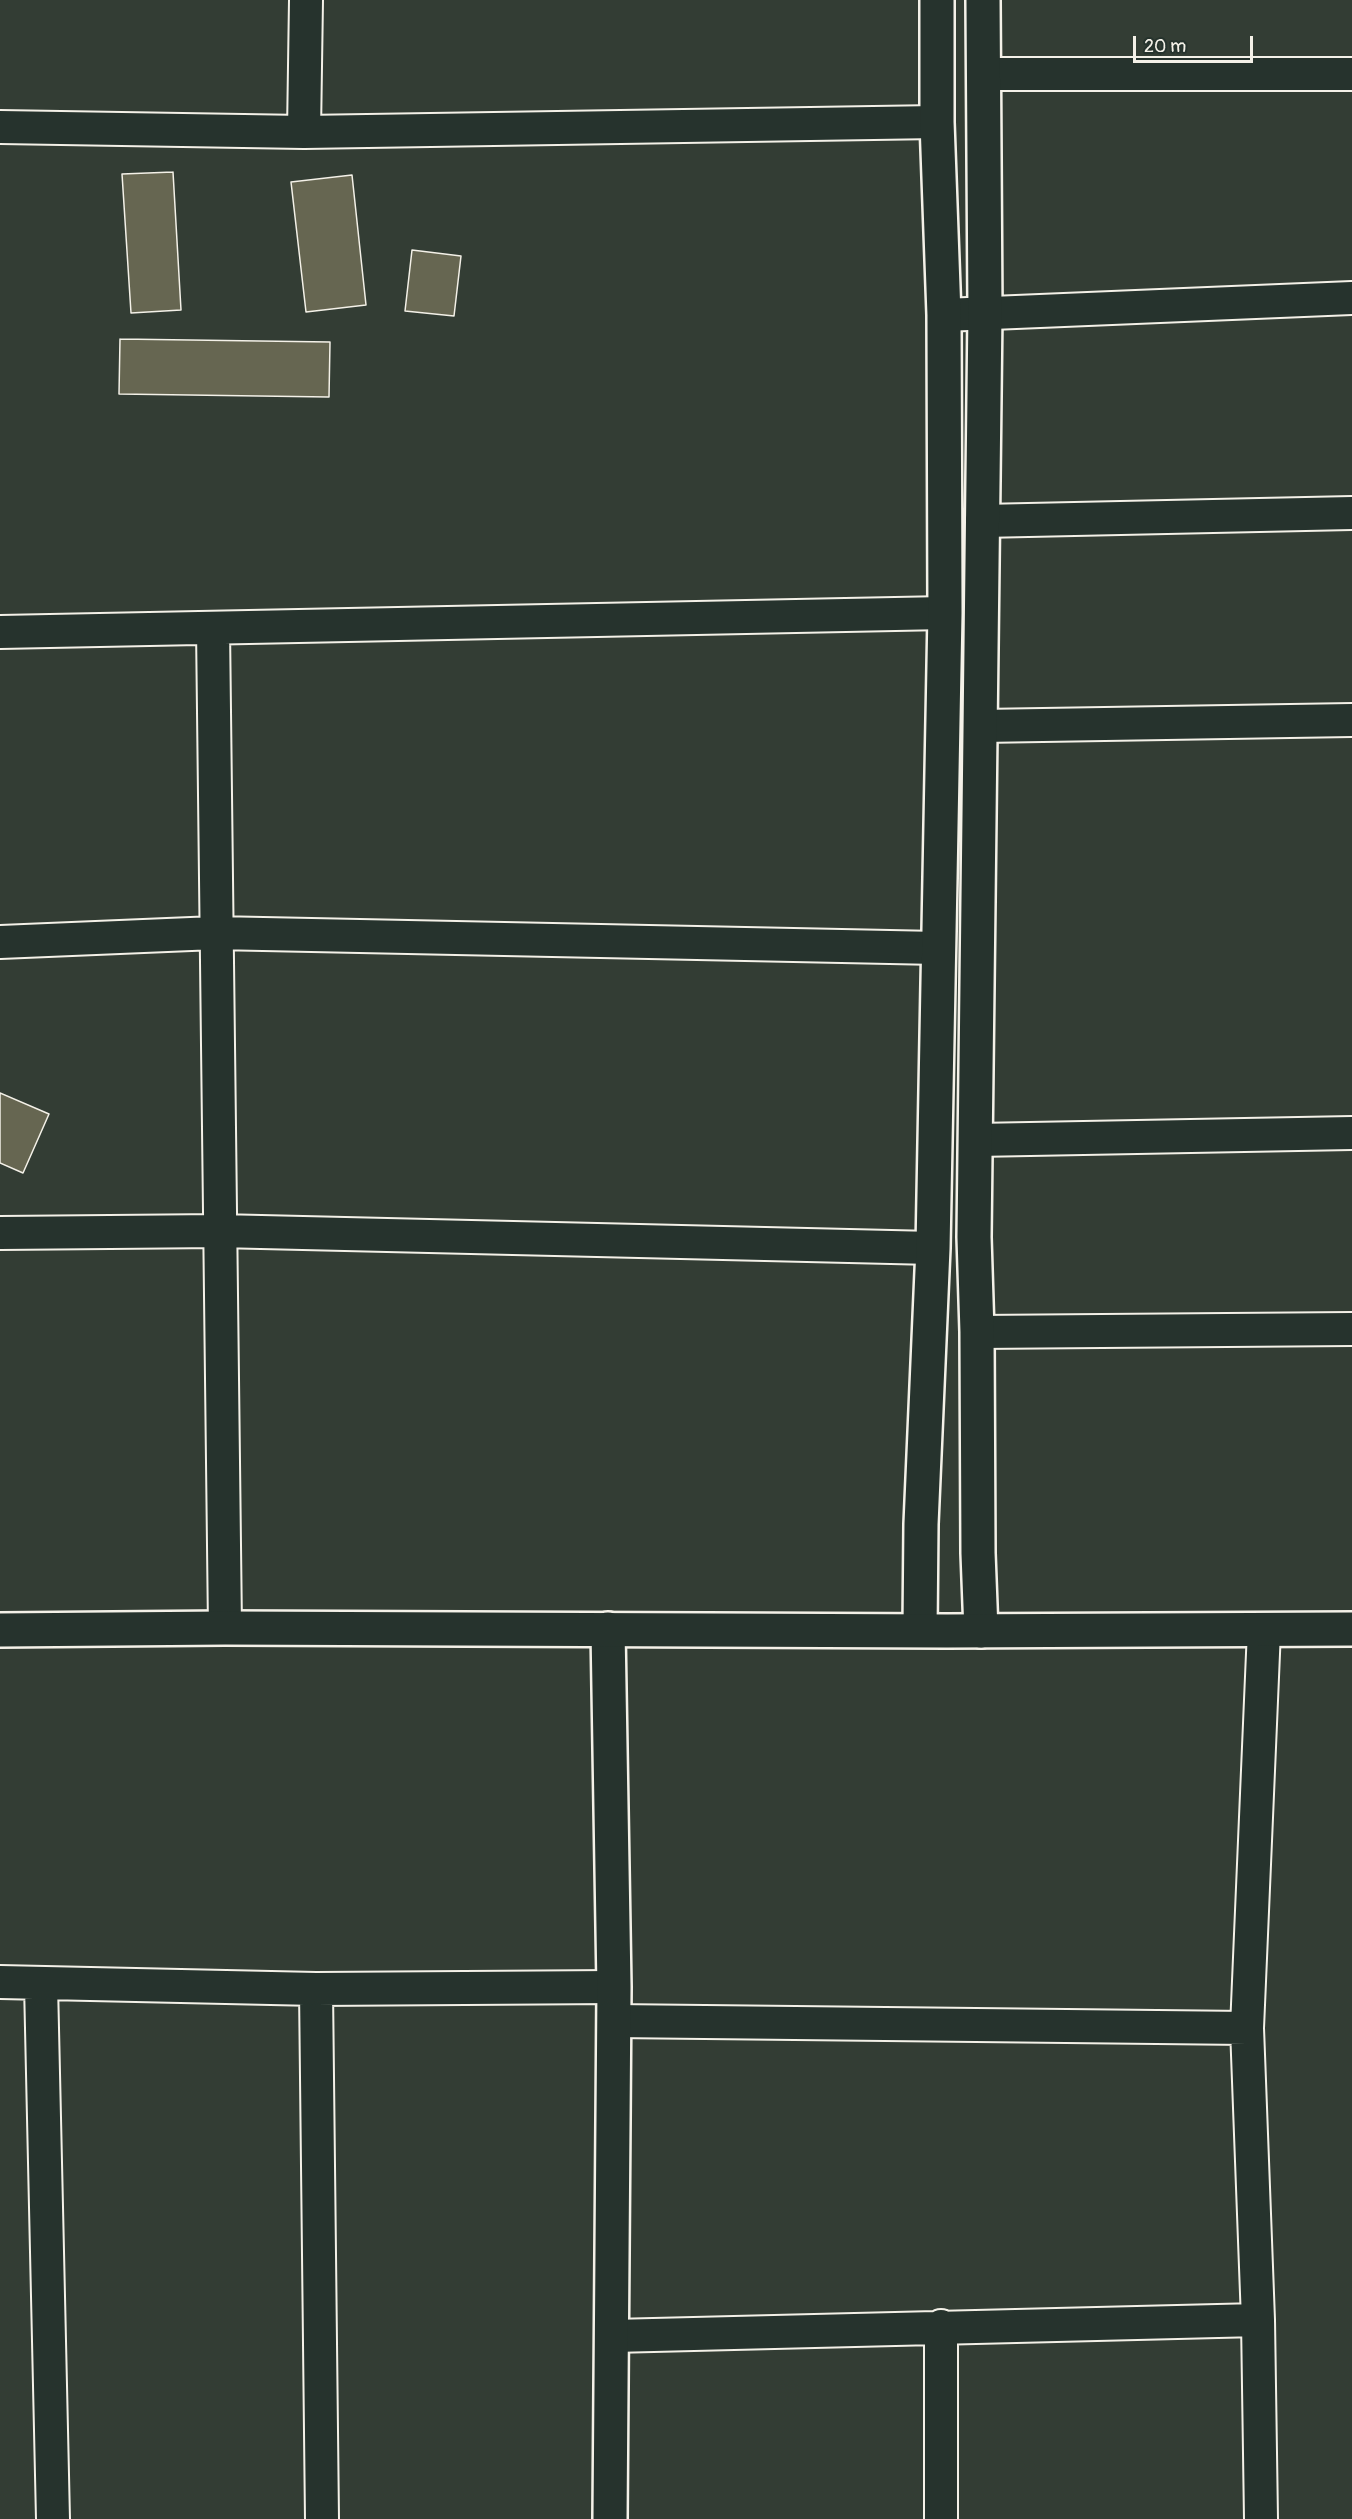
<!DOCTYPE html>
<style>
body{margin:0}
#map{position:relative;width:1352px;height:2519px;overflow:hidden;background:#333d34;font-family:Pangolin,sans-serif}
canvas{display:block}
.scale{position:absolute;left:1133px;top:36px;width:120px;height:27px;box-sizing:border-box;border:3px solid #f4f1e8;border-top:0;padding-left:8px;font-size:18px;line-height:21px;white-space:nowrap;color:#f4f1e8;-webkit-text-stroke:4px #26332d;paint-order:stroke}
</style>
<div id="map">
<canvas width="1352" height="2519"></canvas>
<div class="scale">20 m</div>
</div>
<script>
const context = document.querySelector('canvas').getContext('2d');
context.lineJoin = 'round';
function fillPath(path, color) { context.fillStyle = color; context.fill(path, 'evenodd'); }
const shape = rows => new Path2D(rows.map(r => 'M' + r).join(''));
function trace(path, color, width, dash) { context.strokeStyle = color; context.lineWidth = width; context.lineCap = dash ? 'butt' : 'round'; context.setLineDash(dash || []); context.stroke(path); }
const building = shape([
 [173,172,181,310,131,313,122,174,173,172],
 [352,175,366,305,306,312,291,182,352,175],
 [412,250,461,256,454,316,405,311,412,250],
 [120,339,330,342,329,397,119,394,120,339],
 [0,1093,49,1114,23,1173,0,1163,0,1093]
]);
fillPath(building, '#666651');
trace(building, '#f4f1e8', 1.5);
const minor = shape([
 [983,74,1352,74],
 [0,127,304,132,937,122],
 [304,132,306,0],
 [944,315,1352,298],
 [982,521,1352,513],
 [213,628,225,1628],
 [0,632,945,613],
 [981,726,1352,720],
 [0,942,215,933,938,948],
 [976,1140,1352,1133],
 [0,1233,219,1231,933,1248],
 [977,1332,1352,1329],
 [0,1982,316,1989,614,1987],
 [41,1984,53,2519],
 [316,1989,322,2519],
 [614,2021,1247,2028],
 [941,2326,941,2519],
 [613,2336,1258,2320],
 [1261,2519,1258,2320,1247,2028,1264,1630]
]);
const tertiary = shape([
 [608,1629,614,1987,610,2519],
 [920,1630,921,1524,933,1248,945,613,944,315,937,122,937,0],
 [981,1631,978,1553,977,1332,974,1237,985,312,983,0]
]);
const primary = shape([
 [0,1630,225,1628,947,1631,1352,1629]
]);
trace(minor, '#f4f1e8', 36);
trace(tertiary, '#f4f1e8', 38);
trace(primary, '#f4f1e8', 38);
trace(minor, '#26332d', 32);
trace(tertiary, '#26332d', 33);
trace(primary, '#26332d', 33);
</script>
